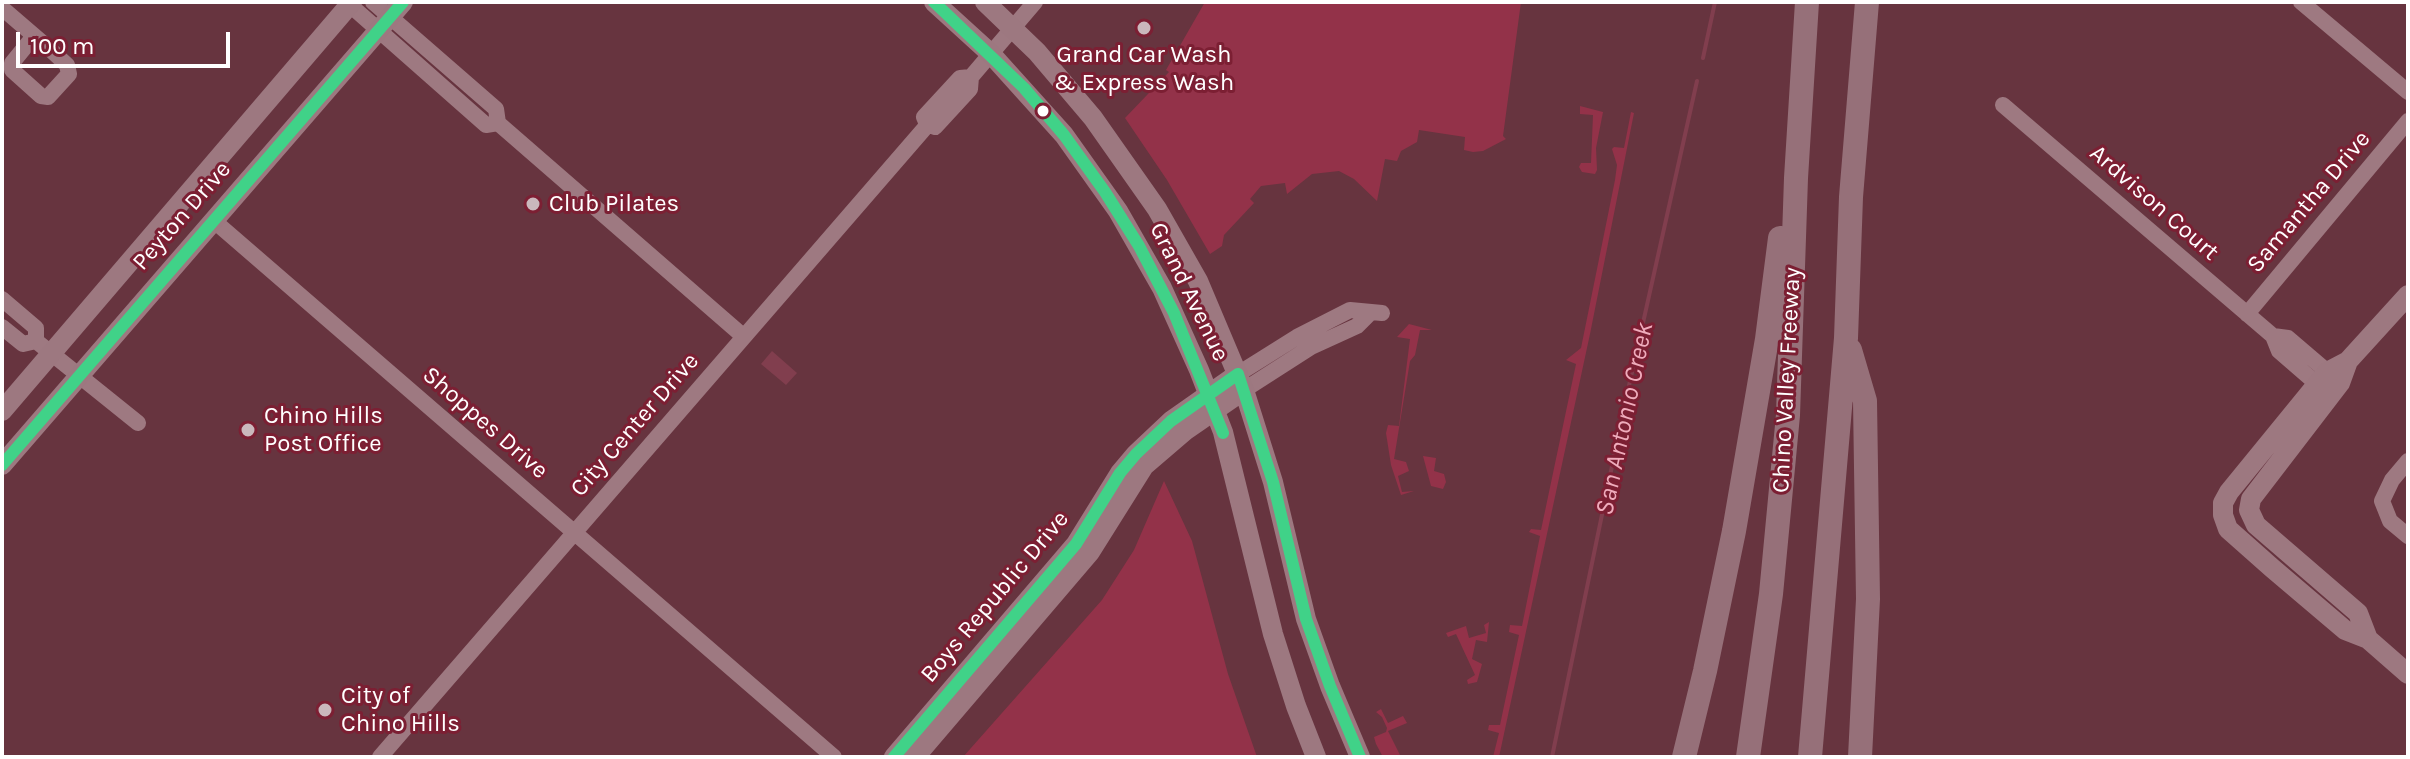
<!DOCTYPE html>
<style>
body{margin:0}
#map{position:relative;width:2410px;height:759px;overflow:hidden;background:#67343f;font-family:Karla,sans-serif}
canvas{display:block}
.frame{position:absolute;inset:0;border:4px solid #fff;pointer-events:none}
.scale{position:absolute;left:16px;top:32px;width:214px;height:36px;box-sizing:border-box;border:4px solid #fff;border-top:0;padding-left:10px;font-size:24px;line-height:28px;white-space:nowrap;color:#fff;-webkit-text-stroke:6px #7c1f33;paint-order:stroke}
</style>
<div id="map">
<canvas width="2410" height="759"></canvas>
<div class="frame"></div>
<div class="scale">100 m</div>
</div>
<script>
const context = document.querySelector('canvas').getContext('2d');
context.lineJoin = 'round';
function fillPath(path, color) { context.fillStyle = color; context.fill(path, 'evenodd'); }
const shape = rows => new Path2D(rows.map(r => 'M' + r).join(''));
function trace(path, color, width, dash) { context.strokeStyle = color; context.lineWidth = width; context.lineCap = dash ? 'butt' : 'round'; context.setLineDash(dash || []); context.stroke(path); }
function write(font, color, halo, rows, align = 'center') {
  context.font = font + ' Karla,sans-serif'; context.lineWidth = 6; context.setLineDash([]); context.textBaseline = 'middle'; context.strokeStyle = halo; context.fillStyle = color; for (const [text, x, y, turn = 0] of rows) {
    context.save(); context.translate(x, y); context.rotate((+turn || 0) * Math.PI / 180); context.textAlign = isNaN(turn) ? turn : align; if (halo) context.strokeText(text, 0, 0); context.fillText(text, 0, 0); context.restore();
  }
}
fillPath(shape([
 [1205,2,1521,2,1503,136,1506,139,1483,151,1473,152,1464,150,1465,137,1419,130,1417,142,1401,151,1397,161,1385,159,1377,201,1354,179,1339,171,1312,174,1287,194,1285,183,1261,186,1250,199,1254,203,1224,235,1222,246,1210,254,1167,180,1125,118,1169,72,1166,70],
 [1580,106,1603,112,1596,148,1597,170,1595,174,1582,172,1579,167,1581,163,1591,163,1593,115,1580,114],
 [1631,112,1634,113,1590,334,1499,757,1493,757,1499,733,1488,730,1489,725,1500,725,1519,635,1509,632,1510,625,1522,626,1540,536,1529,532,1531,529,1541,530,1576,364,1566,360,1581,348,1615,180,1617,165,1612,149,1614,147,1624,148],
 [1409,324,1432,330,1420,330,1415,355,1410,361,1394,459,1406,462,1409,471,1398,476,1402,492,1414,491,1401,495,1391,465,1386,433,1388,425,1399,426,1410,339,1397,337],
 [1423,456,1436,458,1434,471,1444,474,1446,482,1443,489,1431,486],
 [1164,481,1192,541,1228,674,1257,757,963,757,1102,600,1134,550],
 [1489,622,1487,642,1476,640,1472,659,1482,664,1477,682,1468,684,1467,680,1475,675,1456,634,1448,637,1446,633,1466,626,1469,638,1486,633,1484,625],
 [1381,709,1388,723,1403,716,1407,723,1388,731,1401,757,1383,757,1376,744,1374,737,1386,732,1387,728,1382,717,1376,712]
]), '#933249');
fillPath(shape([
 [772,351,797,373,786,385,761,364]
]), '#813e4e');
trace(shape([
 [1703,58,1715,2],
 [1552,757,1624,408,1697,81]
]), '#813e4e', 4);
trace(shape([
 [373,2,496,109,498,123,743,336],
 [2301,2,2408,92],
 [350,5,486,125,498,123],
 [2,8,52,51,67,65,69,74,48,97,41,96,12,70,12,63,34,36],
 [2003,105,2273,336,2279,351,2324,390],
 [927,124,935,127,970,89,971,77,1035,2],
 [213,220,834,757],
 [2,299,36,328,36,341],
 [2247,314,2408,121],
 [2,327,23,344,36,341],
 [2273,336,2288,338,2336,379],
 [36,341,138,423],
 [1238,374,1297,337,1350,310,1382,313],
 [1244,390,1311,347,1357,326,1369,314],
 [2408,461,2392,480,2382,501,2390,521,2408,536],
 [380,757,924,129,927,124,924,117,960,78,971,77]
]), '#9e7981', 16);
trace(shape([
 [934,2,991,54,1064,135,1118,211,1162,288,1199,370,1223,432,1273,634,1296,706,1316,757],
 [985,2,1037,52,1093,118,1157,209,1198,281,1244,390,1273,482,1306,619,1330,686,1360,757],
 [2408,295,2348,361,2327,372,2229,492,2223,503,2223,515,2228,529,2272,568,2345,630,2368,639,2408,674],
 [2348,361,2340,383,2251,499,2249,510,2256,525,2358,613,2368,639],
 [2,411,352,2],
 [2,465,403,2],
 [894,757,1076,544,1120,473,1136,454,1171,421,1238,374],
 [915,757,1090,552,1144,466,1186,430,1244,390]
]), '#9d7880', 20);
trace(shape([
 [1850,350,1865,401,1868,599,1860,757],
 [1684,757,1705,671,1734,531,1767,339,1780,238],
 [1748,757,1771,594,1788,415,1796,178,1807,2],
 [1810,757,1846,338,1851,197,1867,2]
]), '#967079', 24);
trace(shape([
 [934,2,1024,88,1064,135,1105,192,1139,246,1174,313,1223,433],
 [2,465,403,2],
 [894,757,1076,544,1120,473,1136,454,1171,421,1238,374,1273,482,1306,619,1330,686,1360,757]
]), '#40d288', 12);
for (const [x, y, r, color] of [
 [1144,28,8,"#cab8bc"],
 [1043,111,7,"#fff"],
 [533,204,8,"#cab8bc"],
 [248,430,8,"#cab8bc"],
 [325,710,8,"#cab8bc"]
]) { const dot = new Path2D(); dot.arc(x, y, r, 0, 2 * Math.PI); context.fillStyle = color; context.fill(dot); trace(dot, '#7c1f33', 3); }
write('24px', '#fff', '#7c1f33', [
 ["Grand Car Wash",1144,55,"center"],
 ["& Express Wash",1144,83,"center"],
 ["Club Pilates",549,204],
 ["Chino Hills",264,416],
 ["Post Office",264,444],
 ["City of",341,696],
 ["Chino Hills",341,724]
], 'left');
write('24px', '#fff', '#7c1f33', [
 ["Samantha Drive",2309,202,-50],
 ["Ardvison Court",2154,203,41],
 ["Peyton Drive",182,216,-49],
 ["Grand Avenue",1189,292,64],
 ["Chino Valley Freeway",1787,380,-87],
 ["Shoppes Drive",485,423,41],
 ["City Center Drive",635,425,-49],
 ["Boys Republic Drive",995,597,-50]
]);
write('italic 26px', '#efacbc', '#7c1f33', [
 ["San Antonio Creek",1625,419,-78]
]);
</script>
